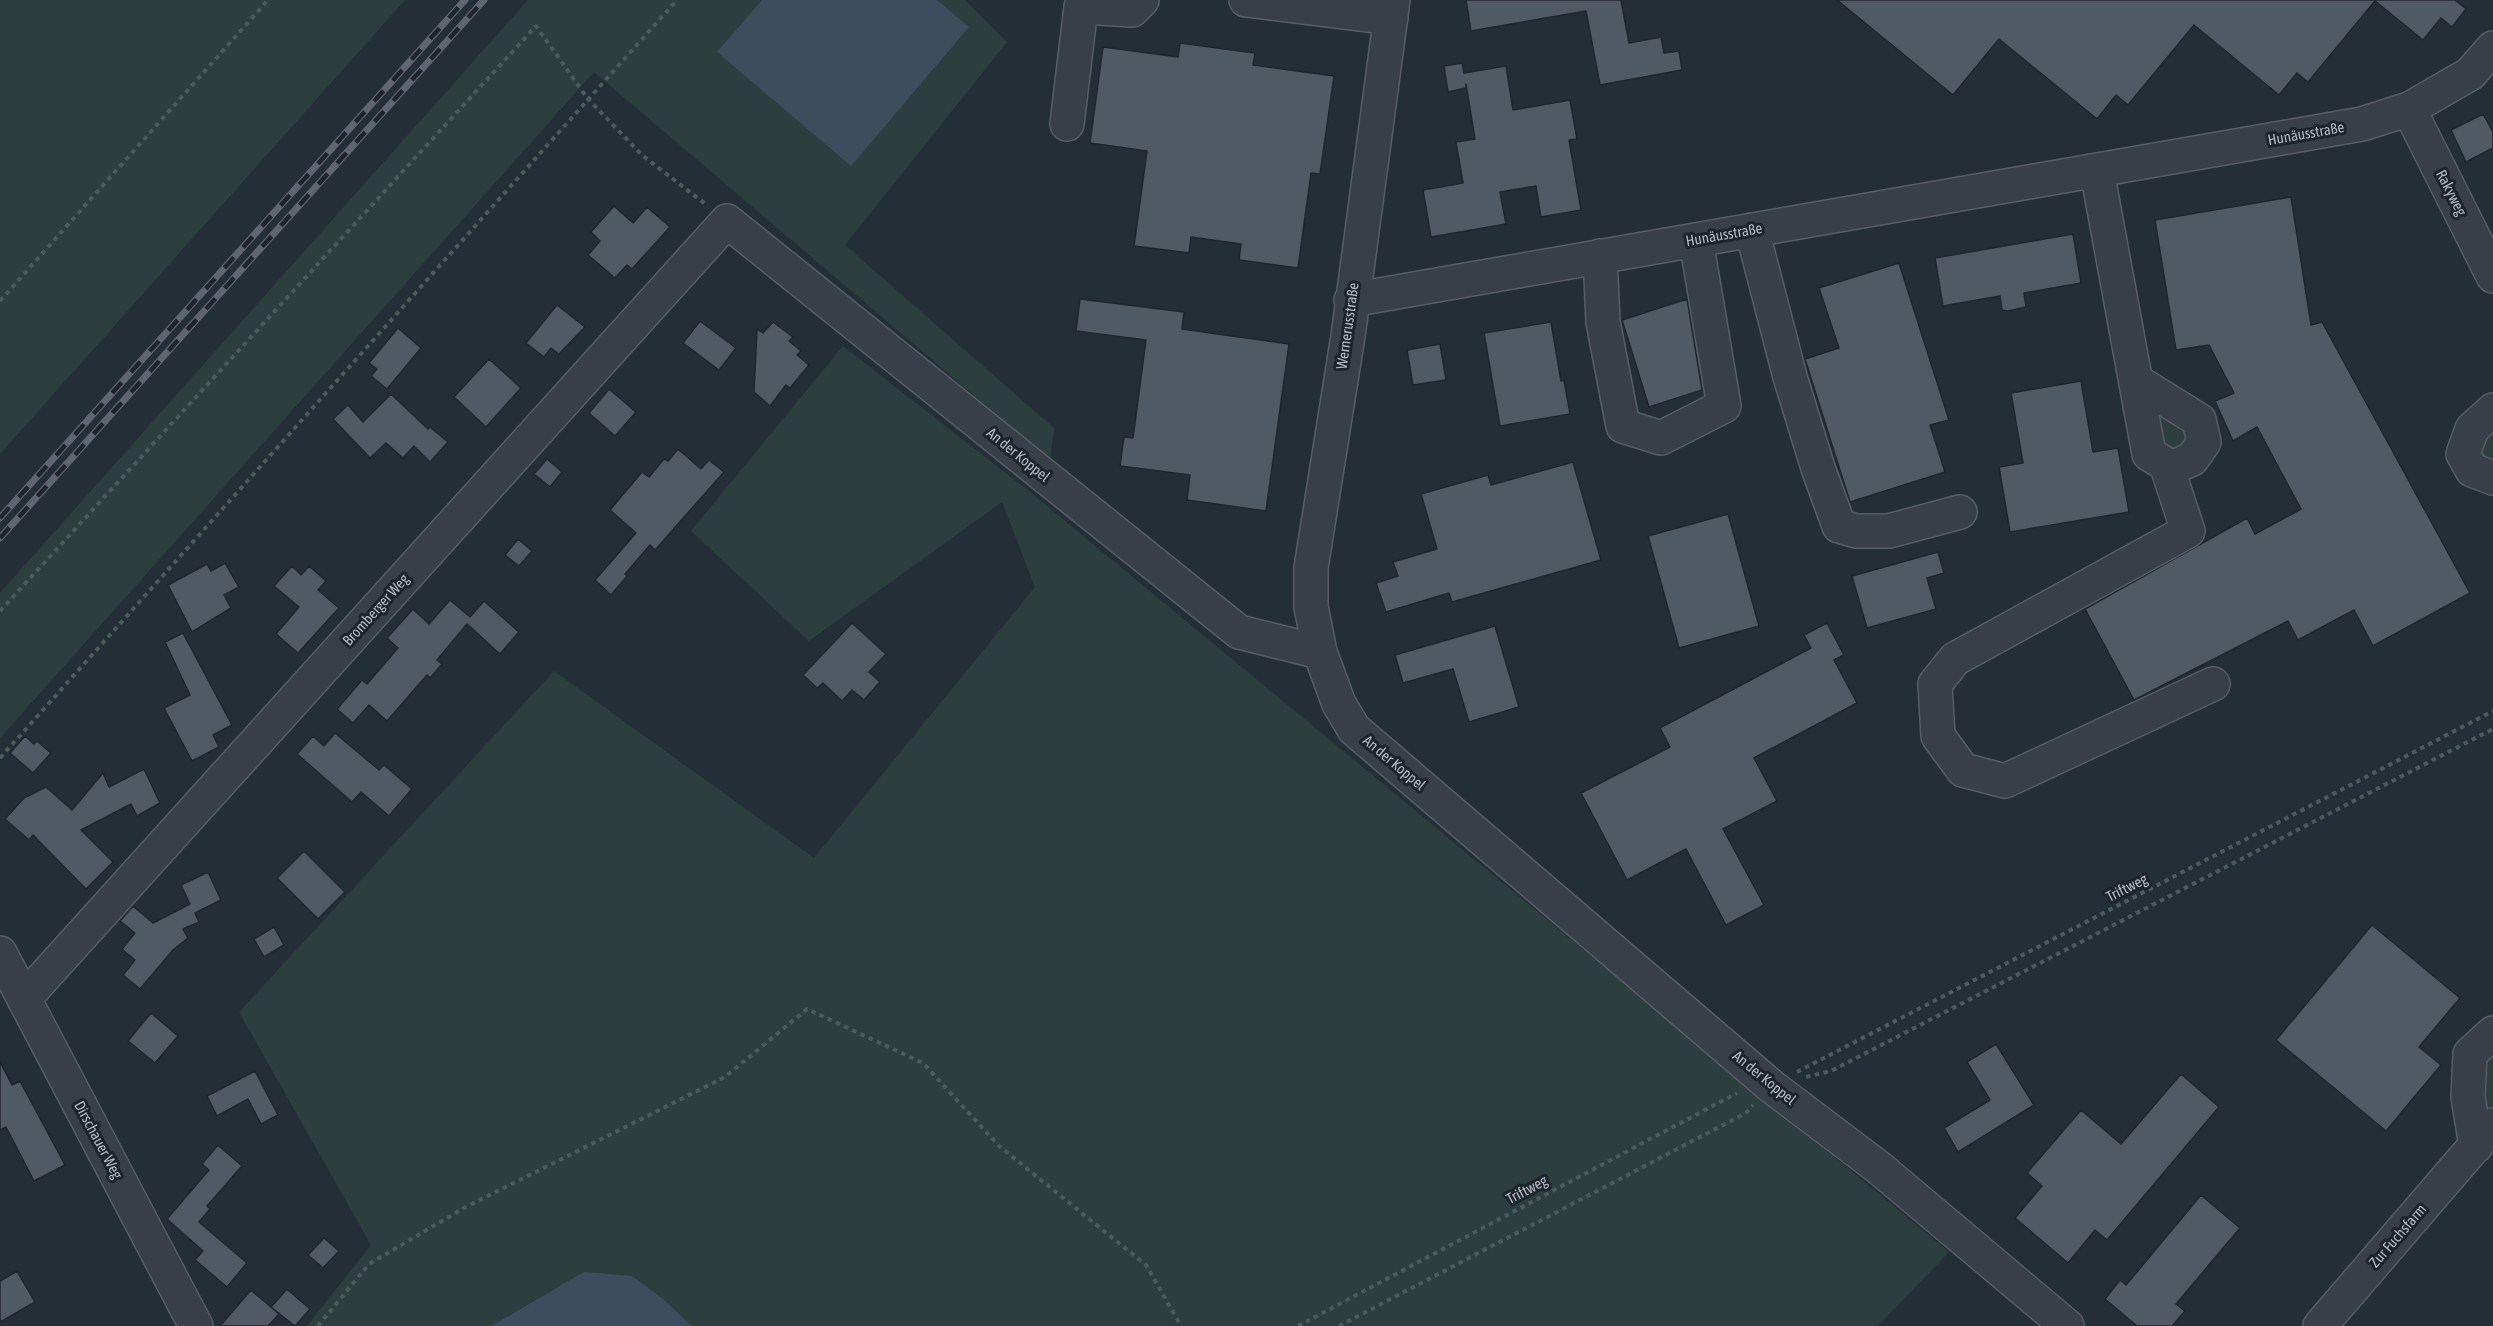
<!DOCTYPE html>
<meta charset="utf-8">
<style>
body{margin:0}
canvas{display:block;background:#242e37}
</style>
<canvas width="2493" height="1326"></canvas>
<script>
const context = document.querySelector('canvas').getContext('2d');
context.lineJoin = 'round';
function fillPath(path, color) { context.fillStyle = color; context.fill(path, 'evenodd'); }
const shape = rows => new Path2D(rows.map(r => 'M' + r).join(''));
function trace(path, color, width, dash) { context.strokeStyle = color; context.lineWidth = width; context.lineCap = dash ? 'butt' : 'round'; context.setLineDash(dash || []); context.stroke(path); }
function write(font, color, halo, rows, align = 'center') {
  context.font = font + ' "Asap Condensed",sans-serif'; context.lineWidth = 6; context.setLineDash([]); context.textBaseline = 'middle'; context.strokeStyle = halo; context.fillStyle = color; for (const [text, x, y, turn = 0] of rows) {
    context.save(); context.translate(x, y); context.rotate((+turn || 0) * Math.PI / 180); context.textAlign = isNaN(turn) ? turn : align; if (halo) context.strokeText(text, 0, 0); context.fillText(text, 0, 0); context.restore();
  }
}
fillPath(shape([
 [0,0,405,0,0,454],
 [528,0,965,0,1007,42,845,245,1054,428,1050,460,594,72,0,738,0,593],
 [843,346,1030,492,1949,1252,1878,1326,692,1326,663,1299,554,1289,491,1326,307,1326,371,1245,239,1012,554,671,814,858,1035,587,1002,502,809,641,691,531],
 [2161,412,2180,420,2190,440,2177,452,2159,442,2155,418],
 [2493,425,2493,465,2483,464,2476,442],
 [2493,1046,2493,1107,2487,1111,2481,1107,2482,1054]
]), '#2c3e3d');
fillPath(shape([
 [762,0,937,0,969,27,851,166,717,52],
 [584,1272,632,1276,663,1299,692,1326,491,1326]
]), '#3c4d5e');
const building = shape([
 [1466,0,1621,0,1629,43,1661,37,1664,53,1679,51,1682,70,1600,85,1586,11,1471,31,1466,0],
 [1837,0,2455,0,2466,9,2452,27,2441,18,2423,40,2375,1,2308,82,2297,73,2279,95,2194,25,2128,105,2116,95,2097,119,1999,39,1953,95,1837,0],
 [1180,43,1255,53,1253,65,1334,76,1320,174,1311,173,1298,268,1239,260,1241,244,1191,237,1189,253,1134,246,1147,151,1090,143,1103,47,1178,57,1180,43],
 [1462,63,1464,73,1506,66,1513,110,1570,100,1577,139,1569,140,1581,210,1541,217,1536,186,1500,192,1506,224,1431,237,1423,190,1463,183,1456,142,1475,139,1466,84,1466,88,1448,92,1444,66,1462,63],
 [2483,114,2493,132,2493,148,2466,162,2451,130,2483,114],
 [2291,197,2311,325,2322,322,2470,593,2373,646,2354,610,2298,640,2288,621,2134,700,2085,609,2247,518,2255,534,2301,509,2257,427,2233,441,2215,401,2234,393,2209,345,2176,350,2155,220,2291,197],
 [614,206,633,223,647,207,670,227,632,269,627,265,615,278,588,255,600,241,591,232,614,206],
 [2073,234,2081,283,2024,293,2026,307,2008,311,2002,310,2000,296,1943,306,1935,258,2073,234],
 [1899,263,1949,420,1930,425,1945,472,1850,502,1805,359,1839,348,1819,288,1899,263],
 [1080,299,1184,312,1182,329,1289,344,1266,511,1187,500,1190,475,1120,466,1124,437,1133,438,1146,340,1076,331,1080,299],
 [1687,299,1702,390,1649,407,1622,320,1687,299],
 [557,305,585,327,559,354,551,348,544,357,526,343,557,305],
 [700,321,736,348,719,370,683,343,700,321],
 [773,322,793,337,789,341,801,351,797,355,809,365,790,388,786,385,770,406,754,392,757,329,763,333,773,322],
 [1551,322,1561,381,1564,380,1570,414,1500,426,1484,333,1551,322],
 [398,328,421,348,387,389,371,376,377,369,369,363,398,328],
 [1440,344,1446,380,1413,385,1407,350,1440,344],
 [489,359,521,388,486,427,454,397,489,359],
 [2081,381,2093,452,2118,448,2129,512,2010,532,1999,467,2023,463,2011,393,2081,381],
 [609,389,636,412,615,436,589,413,609,389],
 [391,394,428,429,430,427,448,442,430,462,414,446,403,458,386,443,370,458,333,419,348,405,363,422,391,394],
 [678,449,701,469,709,460,724,472,655,550,650,545,625,574,627,576,611,595,595,580,636,533,610,510,642,472,649,477,664,459,668,461,678,449],
 [547,459,562,472,550,487,534,474,547,459],
 [1573,462,1601,560,1452,602,1449,593,1386,612,1376,583,1398,576,1393,562,1437,549,1421,494,1488,475,1491,485,1573,462],
 [1728,514,1759,626,1679,648,1648,536,1728,514],
 [518,539,532,551,519,566,505,555,518,539],
 [1938,552,1944,573,1927,578,1936,609,1867,628,1852,576,1938,552],
 [225,563,239,587,224,595,231,608,192,632,168,585,207,564,211,571,225,563],
 [292,566,301,575,309,566,326,581,318,590,339,608,298,653,276,634,299,607,274,586,292,566],
 [450,600,470,617,484,601,519,632,500,654,467,624,437,660,442,664,430,678,427,675,387,721,369,705,353,723,337,709,362,680,367,684,398,648,387,638,413,609,429,624,450,600],
 [852,623,886,654,869,672,880,682,864,700,852,690,842,701,823,683,817,688,803,675,852,623],
 [1827,623,1844,655,1834,660,1857,703,1754,758,1777,801,1723,829,1764,905,1726,925,1686,849,1627,880,1581,793,1670,747,1660,728,1811,648,1804,635,1827,623],
 [1495,626,1519,707,1469,722,1453,669,1403,683,1395,655,1495,626],
 [183,633,232,725,213,735,219,747,192,761,164,708,190,695,165,642,183,633],
 [335,733,379,770,384,765,412,789,389,816,361,792,352,802,297,754,313,736,324,746,335,733],
 [25,736,34,744,37,741,51,753,33,773,10,753,25,736],
 [144,769,160,803,137,816,131,804,81,830,113,862,86,889,33,835,29,840,5,819,24,798,46,787,72,810,103,773,109,787,144,769],
 [304,851,345,892,318,919,277,878,304,851],
 [208,872,221,900,195,913,199,922,183,929,188,938,173,950,140,989,123,975,135,960,122,949,135,933,120,921,133,906,153,923,190,904,181,885,208,872],
 [2372,925,2460,998,2419,1047,2441,1065,2386,1131,2276,1040,2372,925],
 [274,927,284,945,264,957,254,939,274,927],
 [151,1013,178,1036,155,1063,128,1041,151,1013],
 [1996,1044,2034,1105,1958,1152,1944,1128,1990,1100,1967,1062,1996,1044],
 [0,1062,12,1085,20,1081,65,1165,34,1181,6,1127,0,1130,0,1062],
 [255,1071,278,1115,261,1124,248,1099,217,1116,207,1096,255,1071],
 [2181,1074,2219,1107,2107,1240,2095,1230,2068,1263,2015,1218,2042,1186,2027,1173,2081,1110,2121,1144,2181,1074],
 [218,1145,242,1166,207,1206,210,1209,199,1222,247,1263,227,1287,195,1260,203,1251,167,1219,209,1170,202,1164,218,1145],
 [2201,1195,2240,1228,2176,1304,2185,1311,2172,1326,2137,1326,2105,1299,2120,1280,2126,1285,2201,1195],
 [324,1238,339,1251,323,1268,308,1255,324,1238],
 [17,1271,35,1302,0,1322,0,1281,17,1271],
 [287,1289,310,1309,295,1326,271,1307,287,1289],
 [251,1290,279,1314,268,1326,220,1326,251,1290]
]);
fillPath(building, '#505a65');
trace(building, '#1f262e', 1.5);
const minor = shape([
 [1246,0,1391,18],
 [2409,109,2493,276],
 [1067,124,1081,7,1132,10,1142,0],
 [2097,171,2149,454,2172,468,2192,459,2204,442,2199,420,2136,381],
 [1752,230,1790,377,1818,468,1839,526,1856,531,1889,531,1960,512],
 [1600,256,1603,322,1623,426,1661,438,1724,406,1696,240],
 [1351,300,2362,124,2409,109,2470,74,2493,48],
 [2493,410,2472,429,2463,454,2472,470,2493,478],
 [2166,464,2188,531,1955,659,1935,684,1938,736,1963,770,2005,781,2213,684],
 [1320,652,1311,607,1311,568,1348,336,1393,0],
 [0,953,196,1326],
 [24,999,727,221,1239,632,1320,652,1339,704,1354,729,1771,1086,1878,1167,2067,1326],
 [2476,1146,2468,1097,2470,1054,2493,1033],
 [2320,1326,2493,1125]
]);
trace(minor, '#565d65', 36);
trace(shape([
 [0,301,268,0],
 [0,611,536,26,588,99,642,155,708,206],
 [0,758,677,0],
 [1797,1072,2493,711],
 [1806,1077,1831,1071,2493,729],
 [318,1326,369,1264,464,1208,725,1077,807,1009,923,1063,999,1146,1146,1265,1181,1326],
 [1298,1326,1737,1093],
 [1339,1326,1746,1113,1753,1105]
]), '#4b5b5c', 4, [4.5, 4.5]);
trace(minor, '#383f48', 33);
const rail = shape([
 [0,518,465,0],
 [0,538,484,0]
]);
trace(rail, '#5e6771', 7);
trace(rail, '#1d242c', 4.5, [14]);
write('15px', '#b3bac4', '#1d242c', [
 ["Hunäusstraße",2306,134,-10],
 ["Rakyweg",2451,193,63],
 ["Hunäusstraße",1724,235,-10],
 ["Wernerusstraße",1348,326,-82],
 ["An der Koppel",1018,455,39],
 ["Bromberger Weg",376,610,-48],
 ["An der Koppel",1394,763,40],
 ["Triftweg",2127,888,-27],
 ["An der Koppel",1764,1078,39],
 ["Dirschauer Weg",98,1140,62],
 ["Triftweg",1527,1190,-28],
 ["Zur Fuchsfarm",2398,1236,-49]
]);
</script>
